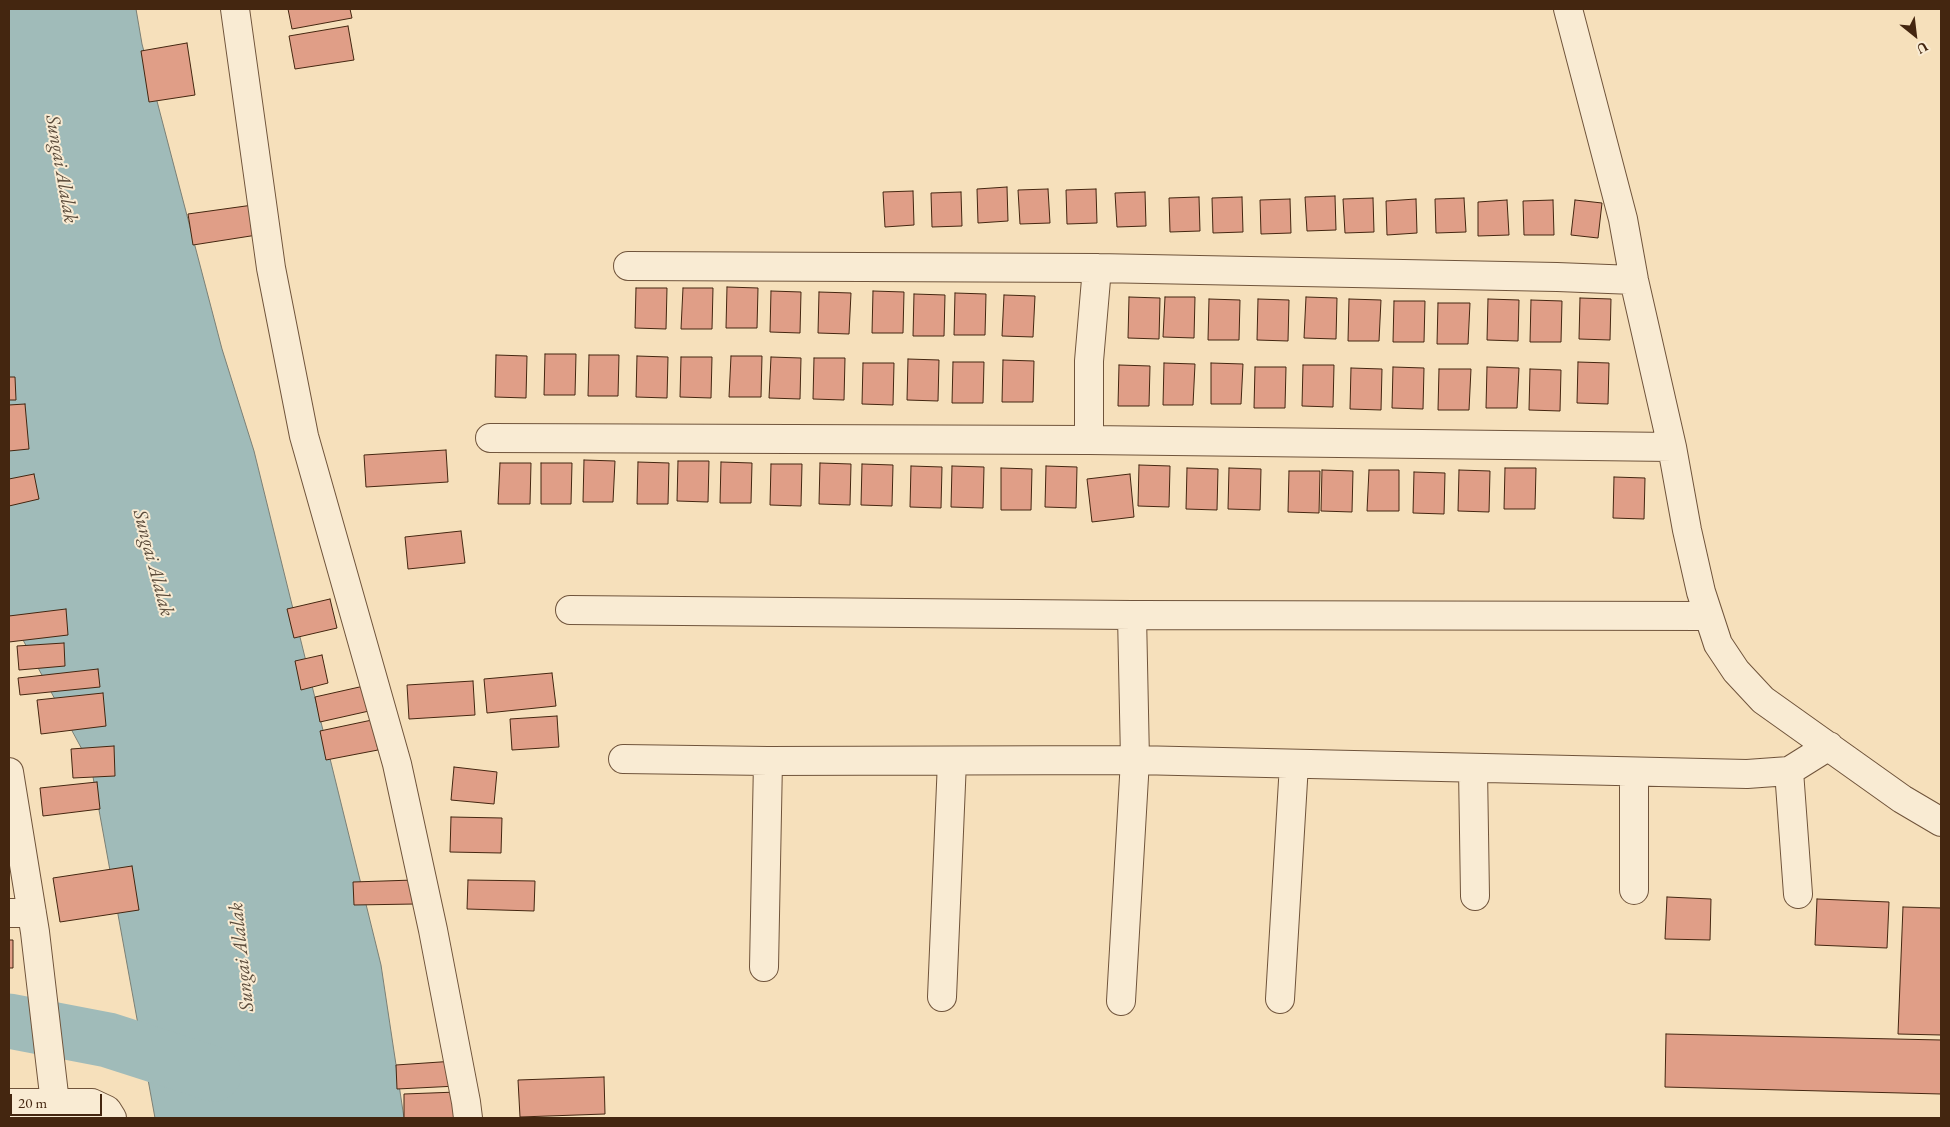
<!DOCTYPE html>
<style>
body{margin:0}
#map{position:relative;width:1950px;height:1127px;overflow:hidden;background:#f6e0bb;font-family:"EB Garamond",serif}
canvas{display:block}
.frame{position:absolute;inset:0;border:10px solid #442610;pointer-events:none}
.north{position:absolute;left:1890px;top:10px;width:50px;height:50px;-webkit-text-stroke:4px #f9ebd3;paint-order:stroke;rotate:151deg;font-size:14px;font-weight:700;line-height:20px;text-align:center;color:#442610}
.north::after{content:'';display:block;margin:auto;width:18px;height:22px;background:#442610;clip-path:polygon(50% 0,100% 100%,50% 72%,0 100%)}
.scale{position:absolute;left:10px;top:1094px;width:92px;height:22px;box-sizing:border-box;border:2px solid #442610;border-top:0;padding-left:6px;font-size:15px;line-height:18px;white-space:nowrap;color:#442610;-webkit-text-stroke:4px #f9ebd3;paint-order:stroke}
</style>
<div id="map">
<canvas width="1950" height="1127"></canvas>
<div class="frame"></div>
<div class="north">U</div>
<div class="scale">20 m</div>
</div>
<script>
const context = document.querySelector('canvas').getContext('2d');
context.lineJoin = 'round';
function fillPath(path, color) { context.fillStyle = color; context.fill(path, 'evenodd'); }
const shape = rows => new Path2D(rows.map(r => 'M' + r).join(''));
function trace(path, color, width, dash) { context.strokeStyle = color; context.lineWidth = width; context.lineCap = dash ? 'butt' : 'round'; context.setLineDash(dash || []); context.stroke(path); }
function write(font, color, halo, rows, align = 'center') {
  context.font = font + ' "EB Garamond",serif'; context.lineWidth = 4; context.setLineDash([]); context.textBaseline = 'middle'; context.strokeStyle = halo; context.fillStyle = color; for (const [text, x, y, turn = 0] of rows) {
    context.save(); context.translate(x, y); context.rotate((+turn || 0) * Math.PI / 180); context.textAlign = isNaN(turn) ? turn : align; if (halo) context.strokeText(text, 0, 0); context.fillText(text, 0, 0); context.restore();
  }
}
const water = shape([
 [9,9,136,9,142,44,222,349,254,451,381,965,404,1118,155,1118,91,766,9,614,9,9]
]);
fillPath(water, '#a0bbb9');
trace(water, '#7b7f75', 1);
trace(shape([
 [9,1021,108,1040,214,1074]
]), '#a0bbb9', 55);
const building = shape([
 [288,9,350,9,352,18,292,29,288,9],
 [348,26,354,60,295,69,289,36,348,26],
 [187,43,195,95,149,102,141,51,187,43],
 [1007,187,1008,221,978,223,977,189,1007,187],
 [1048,189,1050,223,1020,224,1018,190,1048,189],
 [1096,189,1097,223,1067,224,1066,190,1096,189],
 [913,191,914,225,885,227,883,192,913,191],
 [961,192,962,226,932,227,931,193,961,192],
 [1145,192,1146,226,1117,227,1115,193,1145,192],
 [1335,196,1336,230,1307,231,1305,197,1335,196],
 [1199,197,1200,231,1170,232,1169,198,1199,197],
 [1242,197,1243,232,1213,233,1212,198,1242,197],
 [1373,198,1374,232,1345,233,1343,199,1373,198],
 [1464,198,1466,232,1436,233,1435,199,1464,198],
 [1290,199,1291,233,1261,234,1260,200,1290,199],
 [1416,199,1417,233,1387,235,1386,201,1416,199],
 [1507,200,1509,235,1478,236,1478,202,1507,200],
 [1553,200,1554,235,1524,235,1523,201,1553,200],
 [1575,200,1602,203,1598,238,1571,235,1575,200],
 [253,205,257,235,193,245,188,214,253,205],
 [727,287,758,288,757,328,726,328,727,287],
 [636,288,667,288,666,329,635,328,636,288],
 [683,288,713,288,712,329,681,329,683,288],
 [771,291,801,292,800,333,770,332,771,291],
 [873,291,904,292,903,333,872,333,873,291],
 [819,292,851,293,849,334,818,333,819,292],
 [955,293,986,294,985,335,954,335,955,293],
 [914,294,945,295,944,336,913,336,914,294],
 [1004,295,1035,296,1033,337,1002,336,1004,295],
 [1129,297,1160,298,1159,339,1128,338,1129,297],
 [1165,297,1195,297,1194,338,1163,337,1165,297],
 [1306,297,1337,298,1336,339,1304,338,1306,297],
 [1580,298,1611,299,1610,340,1579,339,1580,298],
 [1209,299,1240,300,1239,340,1208,340,1209,299],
 [1258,299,1289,300,1288,341,1257,340,1258,299],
 [1349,299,1381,300,1379,341,1348,341,1349,299],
 [1488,299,1519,300,1518,341,1487,340,1488,299],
 [1531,300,1562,301,1561,342,1530,342,1531,300],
 [1394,301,1425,301,1424,342,1393,342,1394,301],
 [1438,303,1470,303,1468,344,1437,344,1438,303],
 [545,354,576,354,575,395,544,395,545,354],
 [496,355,527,356,526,398,495,397,496,355],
 [589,355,619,355,618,396,588,396,589,355],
 [637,356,668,357,667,398,636,397,637,356],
 [731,356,762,356,761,397,729,397,731,356],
 [681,357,712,357,711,398,680,397,681,357],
 [771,357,801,358,800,399,769,398,771,357],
 [814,358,845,358,844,400,813,399,814,358],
 [908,359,939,360,938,401,907,400,908,359],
 [1003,360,1034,361,1033,402,1002,402,1003,360],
 [953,362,984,362,983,403,952,403,953,362],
 [1578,362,1609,363,1608,404,1577,403,1578,362],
 [863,363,894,363,893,405,862,404,863,363],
 [1164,363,1195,364,1193,405,1163,405,1164,363],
 [1211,363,1243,364,1241,404,1211,404,1211,363],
 [1119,365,1150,366,1149,406,1118,406,1119,365],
 [1303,365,1334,365,1333,407,1302,406,1303,365],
 [1255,367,1286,367,1285,408,1254,408,1255,367],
 [1393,367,1424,368,1423,409,1392,408,1393,367],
 [1487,367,1519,368,1517,408,1486,408,1487,367],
 [1351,368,1382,369,1381,410,1350,409,1351,368],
 [1439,369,1471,369,1469,410,1438,410,1439,369],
 [1530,369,1561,370,1560,411,1529,410,1530,369],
 [9,377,15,377,16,400,9,400,9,377],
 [25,404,29,449,9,451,9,405,25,404],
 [446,450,448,482,366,487,364,455,446,450],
 [584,460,615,461,613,502,583,502,584,460],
 [678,461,709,461,708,502,677,501,678,461],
 [638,462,669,463,668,504,637,504,638,462],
 [721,462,752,463,751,503,720,503,721,462],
 [500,463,531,463,530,504,498,504,500,463],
 [541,463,572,463,571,504,541,504,541,463],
 [820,463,851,464,850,505,819,504,820,463],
 [771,464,802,464,801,506,770,505,771,464],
 [862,464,893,465,892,506,861,505,862,464],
 [1139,465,1170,466,1169,507,1138,506,1139,465],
 [911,466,942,467,941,508,910,507,911,466],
 [952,466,984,467,983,508,951,507,952,466],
 [1046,466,1077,467,1076,508,1045,507,1046,466],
 [1001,468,1032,469,1031,510,1001,510,1001,468],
 [1187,468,1218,469,1217,510,1186,509,1187,468],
 [1229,468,1261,469,1260,510,1228,509,1229,468],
 [1505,468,1536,468,1535,509,1504,509,1505,468],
 [1322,470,1353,471,1352,512,1321,511,1322,470],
 [1369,470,1399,470,1399,511,1367,511,1369,470],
 [1459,470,1490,471,1489,512,1458,511,1459,470],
 [1289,471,1320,471,1319,513,1288,512,1289,471],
 [1414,472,1445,473,1444,514,1413,513,1414,472],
 [34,474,39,499,9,506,9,479,34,474],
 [1130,474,1134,517,1092,522,1087,479,1130,474],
 [1614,477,1645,478,1644,519,1613,518,1614,477],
 [461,531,465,563,408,569,405,537,461,531],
 [330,599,337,628,294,638,287,609,330,599],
 [66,609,68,635,9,642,9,616,66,609],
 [64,643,65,666,19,670,17,646,64,643],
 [322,655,328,683,301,690,295,661,322,655],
 [98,669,100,687,20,695,18,678,98,669],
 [552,673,556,706,487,713,484,679,552,673],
 [473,681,475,715,409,719,407,685,473,681],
 [364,686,369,711,320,722,315,697,364,686],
 [103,693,106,726,41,734,37,700,103,693],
 [557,716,559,747,512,750,510,719,557,716],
 [372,720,378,750,326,760,320,731,372,720],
 [114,746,115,776,73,778,71,749,114,746],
 [454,767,497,772,494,804,451,800,454,767],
 [97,782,100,809,43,816,40,788,97,782],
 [451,817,502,818,501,853,450,852,451,817],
 [132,866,139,910,60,922,53,878,132,866],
 [414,880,415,904,354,905,353,882,414,880],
 [468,880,535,881,534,911,467,909,468,880],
 [1667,897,1711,899,1710,940,1665,939,1667,897],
 [1817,899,1889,902,1887,948,1815,945,1817,899],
 [1903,907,1941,908,1941,1035,1898,1034,1903,907],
 [9,940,13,940,13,968,9,968,9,940],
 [1666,1034,1941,1040,1941,1094,1665,1087,1666,1034],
 [455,1061,457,1086,397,1089,396,1065,455,1061],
 [604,1077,605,1114,520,1117,518,1080,604,1077],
 [457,1092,458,1118,404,1118,404,1094,457,1092]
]);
fillPath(building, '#e09e87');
trace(building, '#442610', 1);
const minor = shape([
 [235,9,271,268,304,436,397,764,433,930,466,1102,468,1118],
 [1568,9,1623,219,1634,280,1672,447,1687,530,1701,592,1718,644,1736,671,1763,700,1902,799,1941,822],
 [628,266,1097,268,1557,277,1634,280],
 [490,438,1089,440,1672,447],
 [1089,440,1089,361,1097,268],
 [570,610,1132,615,1708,616],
 [623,759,768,761,1135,760,1747,774,1789,771,1829,746],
 [1473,769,1475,896],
 [1789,771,1798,894],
 [9,772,35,932,55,1103],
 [1634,772,1634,890],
 [9,913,32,913],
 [764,967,768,761],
 [942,997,952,761],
 [1280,999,1294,764],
 [1121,1001,1135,760,1132,615],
 [9,1103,92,1103,107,1110,112,1118]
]);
trace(minor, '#70543b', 30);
trace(minor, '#f9ebd3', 28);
write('italic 20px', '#5b4b3a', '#f9ebd3', [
 ["Sungai Alalak",61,169,80],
 ["Sungai Alalak",153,563,75],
 ["Sungai Alalak",242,957,-96]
]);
</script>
